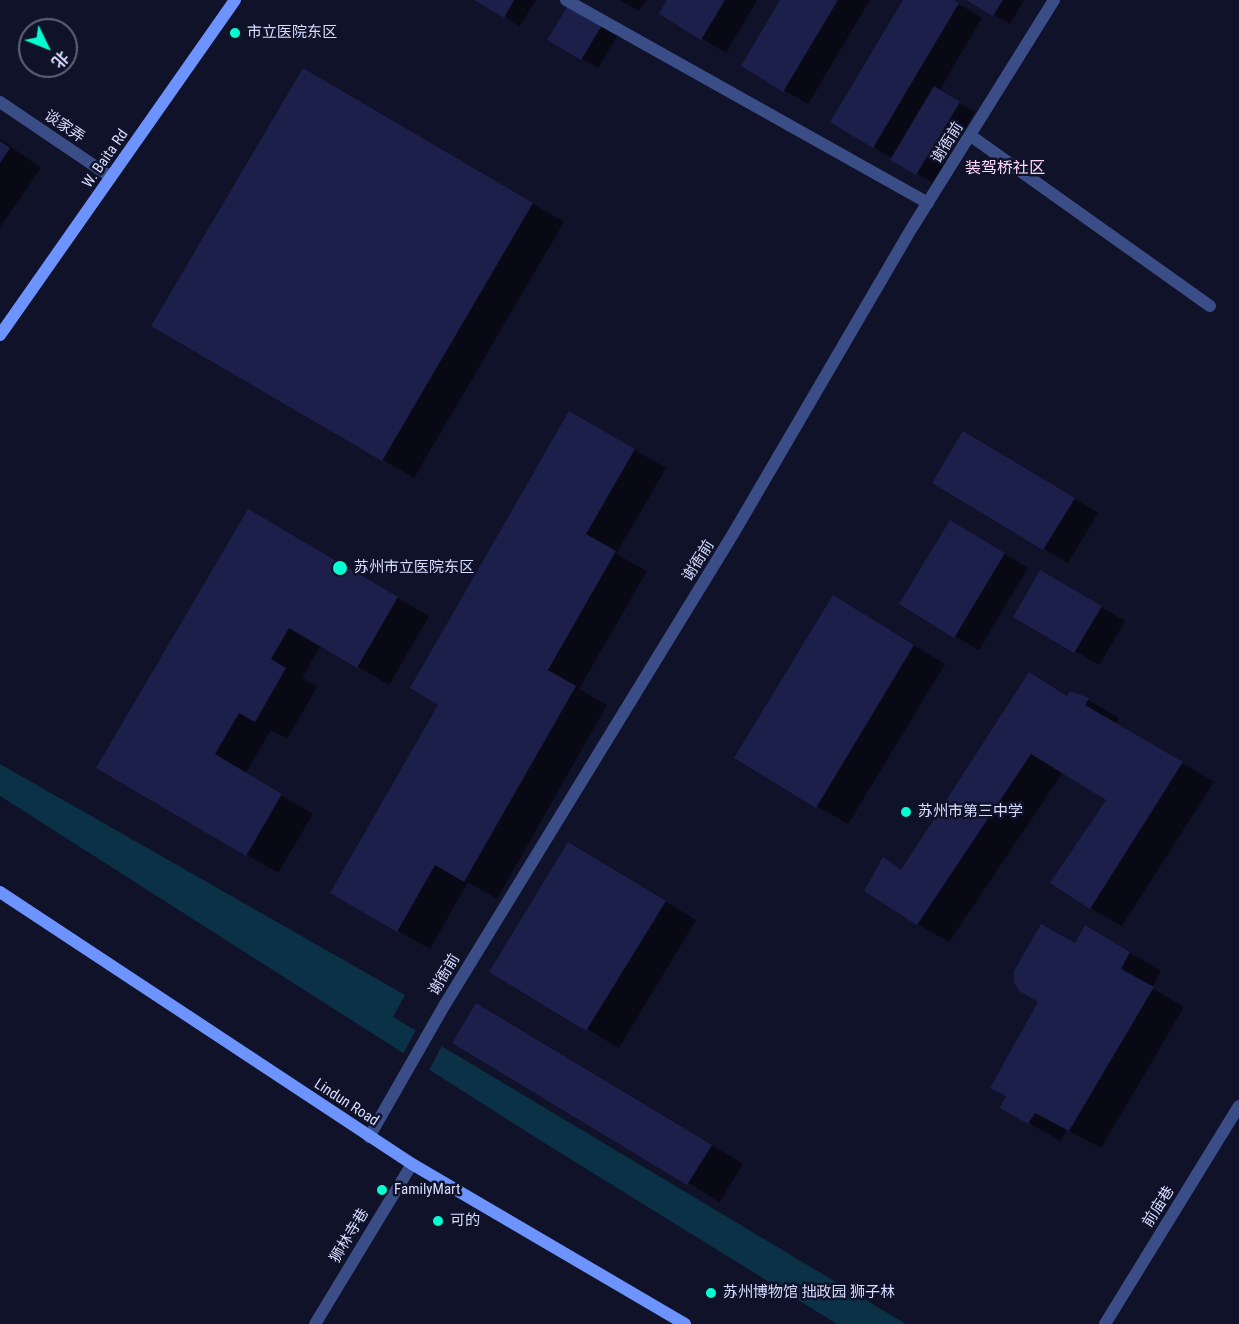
<!DOCTYPE html>
<meta charset="utf-8">
<style>
body{margin:0}
#map{position:relative;width:1239px;height:1324px;overflow:hidden;background:#0f1228;font-family:"Roboto Condensed","Noto Sans SC",sans-serif}
canvas{display:block}
.north{position:absolute;left:18px;top:18px;width:60px;height:60px;box-sizing:border-box;background:#0f1228;border:2px solid #5f637e;border-radius:50%;rotate:133deg;font-size:16px;font-weight:700;line-height:24px;text-align:center;color:#d6ddff}
.north::after{content:'';display:block;margin:auto;width:21px;height:27px;background:#02ffd1;clip-path:polygon(50% 0,100% 100%,50% 72%,0 100%)}
</style>
<div id="map">
<canvas width="1239" height="1324"></canvas>
<div class="north">北</div>
</div>
<script>
const context = document.querySelector('canvas').getContext('2d');
context.lineJoin = 'round';
function fillPath(path, color) { context.fillStyle = color; context.fill(path, 'evenodd'); }
const shape = rows => new Path2D(rows.map(r => 'M' + r).join(''));
function trace(path, color, width, dash) { context.strokeStyle = color; context.lineWidth = width; context.lineCap = dash ? 'butt' : 'round'; context.setLineDash(dash || []); context.stroke(path); }
function write(font, color, halo, rows, align = 'center') {
  context.font = font + ' "Roboto Condensed","Noto Sans SC",sans-serif'; context.lineWidth = 5; context.setLineDash([]); context.textBaseline = 'middle'; context.strokeStyle = halo; context.fillStyle = color; for (const [text, x, y, turn = 0] of rows) {
    context.save(); context.translate(x, y); context.rotate((+turn || 0) * Math.PI / 180); context.textAlign = isNaN(turn) ? turn : align; if (halo) context.strokeText(text, 0, 0); context.fillText(text, 0, 0); context.restore();
  }
}
fillPath(shape([
 [0,764,405,995,393,1017,906,1324,837,1324,538,1139,0,796]
]), '#0a3146');
fillPath(shape([
 [417,1028,443,1044,428,1072,402,1056]
]), '#0f1228');
fillPath(shape([
 [477,0,536,0,520,26],
 [572,0,622,28,598,68,549,40],
 [620,0,646,0,639,11],
 [669,0,757,0,726,53,661,14],
 [782,0,870,0,808,104,743,66],
 [905,0,952,0,982,18,939,91,975,112,933,183,832,122],
 [969,0,1024,0,1010,24],
 [303,70,564,222,414,478,153,326],
 [0,139,41,168,0,227],
 [570,413,666,468,616,554,647,571,579,689,607,705,497,899,468,882,430,949,332,893,440,704],
 [988,447,1098,513,1068,563,934,483],
 [248,511,429,616,389,685,321,645,302,678,317,687,287,739,271,730,245,774,313,814,278,873,98,768],
 [975,536,1028,568,979,650,955,636],
 [1041,572,1125,621,1099,665,1015,616],
 [865,616,945,664,848,824,817,806],
 [1068,697,1088,700,1119,718,1116,724,1214,782,1122,926,1090,908,1108,800,1063,772,949,942,917,924,883,859,903,871],
 [600,862,696,920,619,1048,491,972],
 [1086,927,1161,971,1152,988,1184,1007,1101,1148,1067,1130,1060,1141,1002,1107,1075,945],
 [509,1023,743,1164,720,1202,455,1042]
]), '#0007');
fillPath(shape([
 [474,0,514,0,504,18],
 [571,0,607,17,581,60,547,40],
 [667,0,725,0,701,40,659,14],
 [780,0,838,0,783,92,741,66],
 [903,0,954,0,959,3,873,148,830,122],
 [966,0,1003,0,993,16],
 [303,68,533,203,382,461,151,326],
 [934,86,960,102,916,175,890,160],
 [0,141,10,148,0,163],
 [569,411,635,449,586,534,616,551,548,670,576,686,464,882,435,865,397,932,330,893,438,705,410,688],
 [963,431,1075,498,1043,550,932,483],
 [248,509,398,597,357,668,289,628,271,659,286,668,255,722,239,713,215,754,282,794,246,856,96,768],
 [950,520,1005,553,954,638,899,604],
 [1040,570,1102,606,1074,653,1013,617],
 [833,595,914,645,816,808,734,758],
 [1029,672,1067,696,1070,691,1089,698,1085,705,1183,762,1090,909,1050,883,1106,800,1031,754,917,925,864,891,883,857,901,870],
 [568,842,666,901,586,1031,489,972],
 [1041,924,1075,943,1085,925,1130,952,1121,969,1154,987,1069,1131,1035,1113,1028,1124,1000,1108,1006,1096,990,1088,1038,1002,1019,991,1014,982,1014,971],
 [476,1003,712,1145,687,1185,452,1043]
]), '#1b1f49');
trace(shape([
 [971,136,1210,306]
]), '#3a4d87', 12);
trace(shape([
 [566,0,928,203],
 [0,102,111,177],
 [1105,1324,1239,1106]
]), '#3a4d87', 12);
trace(shape([
 [369,1137,444,1006,733,534,910,231,1054,0],
 [315,1324,412,1164]
]), '#3a4d87', 12);
trace(shape([
 [0,335,235,0],
 [0,892,412,1164,685,1324]
]), '#6d93ff', 12);
for (const [x, y, r, color] of [
 [235,33,6,"#02ffd1"],
 [340,568,8,"#02ffd1"],
 [906,812,6,"#02ffd1"],
 [382,1190,6,"#02ffd1"],
 [438,1221,6,"#02ffd1"],
 [711,1293,6,"#02ffd1"]
]) { const dot = new Path2D(); dot.arc(x, y, r, 0, 2 * Math.PI); context.fillStyle = color; context.fill(dot); trace(dot, '#0f1228', 2); }
write('15px', '#d6ddff', '#0f1228', [
 ["市立医院东区",247,33],
 ["苏州市立医院东区",354,568],
 ["苏州市第三中学",918,812],
 ["FamilyMart",394,1190],
 ["可的",450,1221],
 ["苏州博物馆 拙政园 狮子林",723,1293]
], 'left');
write('15px', '#d6ddff', '#0f1228', [
 ["谈家弄",64,127,34],
 ["谢衙前",948,143,-58],
 ["W. Baita Rd",106,159,-55],
 ["谢衙前",699,561,-58],
 ["谢衙前",445,975,-59],
 ["Lindun Road",346,1103,33],
 ["前庙巷",1159,1207,-58],
 ["狮林寺巷",350,1236,-59]
]);
write('16px', '#ffd8fc', '#0f1228', [
 ["装驾桥社区",1005,169]
]);
</script>
